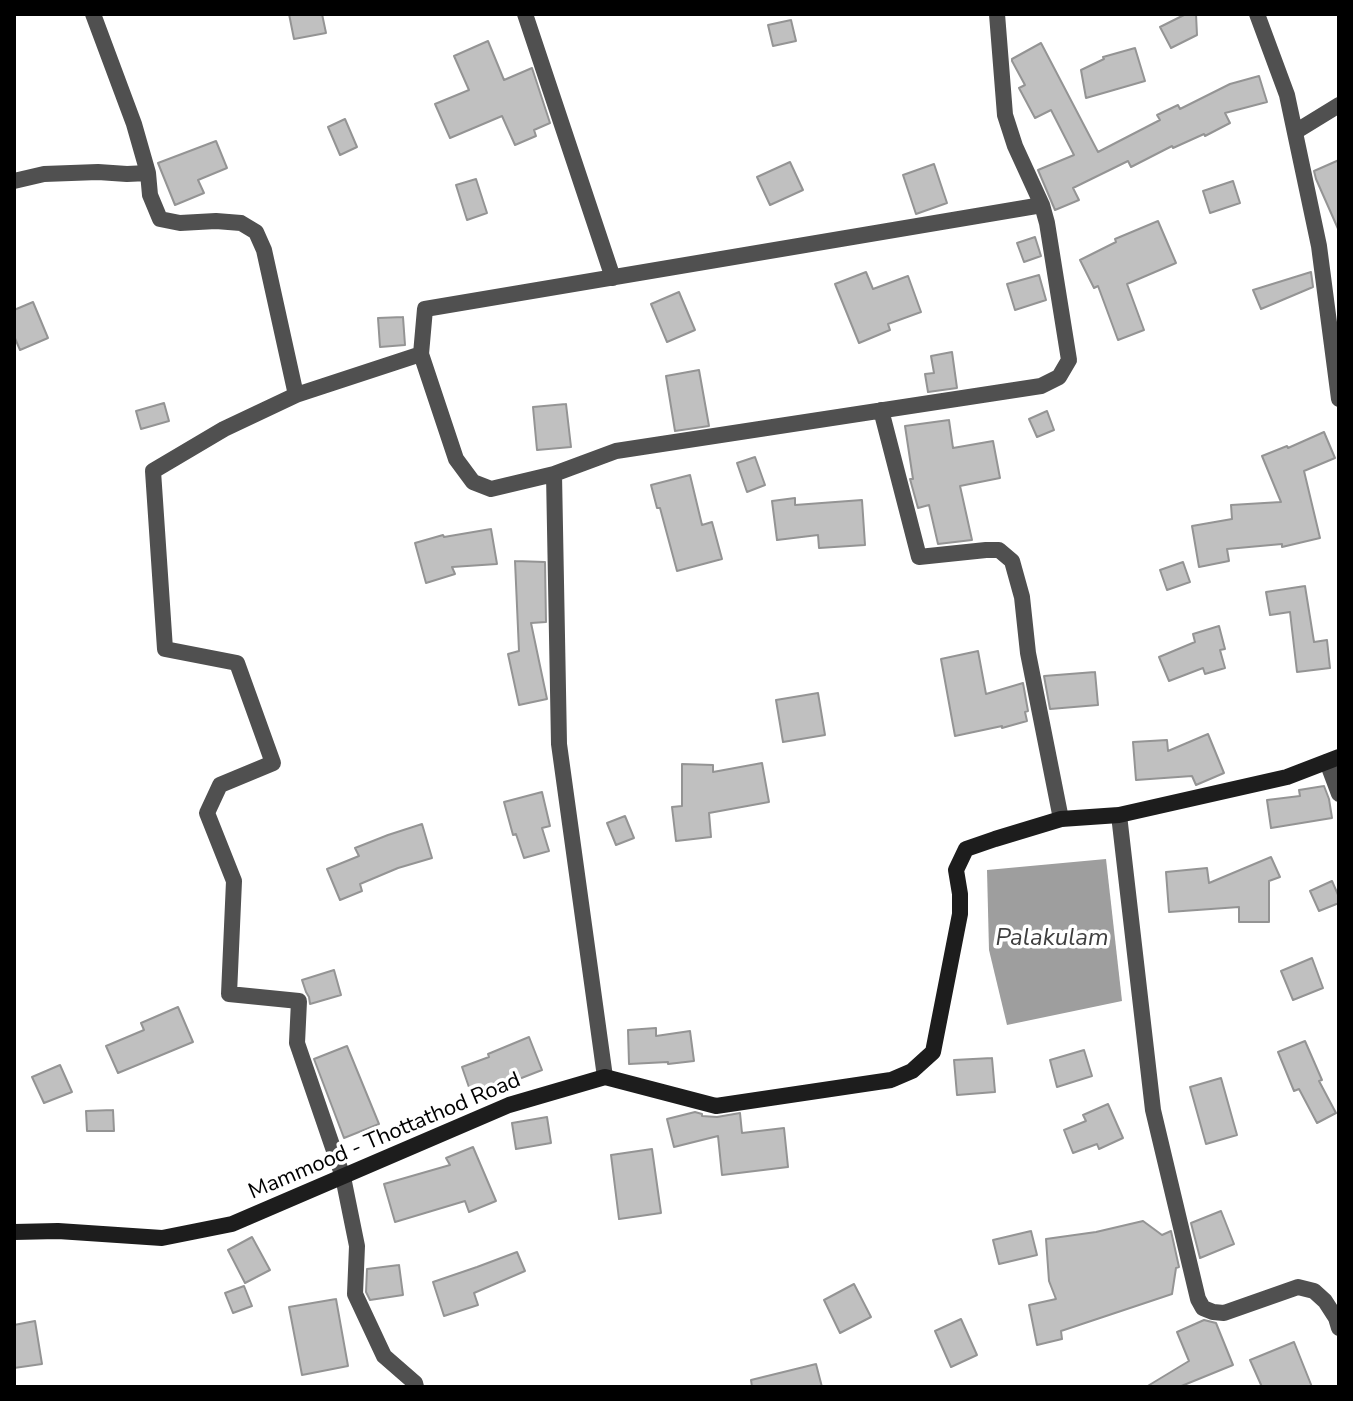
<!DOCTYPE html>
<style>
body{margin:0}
#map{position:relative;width:1353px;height:1401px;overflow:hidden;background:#fff;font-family:"Nunito Sans",sans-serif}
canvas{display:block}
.frame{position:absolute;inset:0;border:16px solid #000;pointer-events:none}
</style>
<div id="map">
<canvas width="1353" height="1401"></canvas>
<div class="frame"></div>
</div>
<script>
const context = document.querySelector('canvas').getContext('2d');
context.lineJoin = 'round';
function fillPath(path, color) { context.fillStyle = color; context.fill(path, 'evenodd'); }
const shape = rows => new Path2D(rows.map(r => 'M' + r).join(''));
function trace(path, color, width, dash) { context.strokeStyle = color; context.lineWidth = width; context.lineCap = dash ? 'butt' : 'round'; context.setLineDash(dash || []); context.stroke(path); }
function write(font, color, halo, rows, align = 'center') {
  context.font = font + ' "Nunito Sans",sans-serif'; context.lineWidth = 7; context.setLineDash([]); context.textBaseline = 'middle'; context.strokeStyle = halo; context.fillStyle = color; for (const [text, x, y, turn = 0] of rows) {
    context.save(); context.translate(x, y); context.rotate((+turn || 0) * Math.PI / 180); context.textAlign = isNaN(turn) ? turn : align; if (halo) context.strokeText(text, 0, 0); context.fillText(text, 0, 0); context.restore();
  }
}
fillPath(shape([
 [1106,859,1122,1001,1007,1025,989,950,987,870]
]), '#9e9e9e');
const building = shape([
 [289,14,322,14,326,33,294,39,289,14],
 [1186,14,1196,14,1197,35,1171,48,1160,27,1186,14],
 [791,20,796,41,773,46,768,25,791,20],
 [488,41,504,80,532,68,550,123,534,130,536,136,515,145,502,116,450,138,435,104,469,90,454,56,488,41],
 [1041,43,1098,152,1160,120,1157,115,1178,105,1180,109,1230,84,1259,76,1267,102,1225,113,1230,123,1205,136,1204,134,1173,148,1172,146,1131,167,1128,161,1073,188,1079,200,1055,210,1038,170,1074,155,1051,110,1035,118,1019,88,1025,85,1012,61,1012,59,1041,43],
 [1135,48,1145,81,1086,98,1081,70,1104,59,1103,57,1135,48],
 [345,119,357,147,340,155,328,127,345,119],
 [216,141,227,168,198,180,204,193,175,205,158,163,216,141],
 [1339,160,1339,231,1316,179,1314,171,1339,160],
 [790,162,803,190,770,205,757,177,790,162],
 [934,164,947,203,916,214,903,175,934,164],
 [476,179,487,213,467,220,456,185,476,179],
 [1233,181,1240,203,1210,213,1203,191,1233,181],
 [1158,221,1176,263,1127,284,1144,330,1118,340,1098,286,1094,288,1080,260,1116,242,1115,239,1158,221],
 [1035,237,1041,256,1024,262,1017,243,1035,237],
 [866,272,873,289,908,276,921,312,888,324,890,330,859,343,835,284,866,272],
 [1311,272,1313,287,1261,309,1253,290,1311,272],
 [1039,275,1046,300,1015,310,1007,284,1039,275],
 [679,292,695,330,667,342,651,304,679,292],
 [33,302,48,338,20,350,14,336,14,310,33,302],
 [403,317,405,345,380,347,378,318,403,317],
 [952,352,957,388,928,392,925,374,934,373,931,356,952,352],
 [699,370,709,426,675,431,666,376,699,370],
 [164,403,169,421,141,429,136,411,164,403],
 [566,404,571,447,537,450,533,407,566,404],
 [1047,411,1054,430,1037,437,1029,419,1047,411],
 [949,420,953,448,993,441,1000,478,960,486,972,540,938,544,929,505,918,508,910,479,913,479,905,426,949,420],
 [1324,432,1335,458,1304,471,1320,538,1282,547,1282,544,1227,549,1229,561,1199,567,1192,526,1232,519,1231,505,1281,502,1262,456,1287,446,1288,448,1324,432],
 [755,457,765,485,747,492,737,463,755,457],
 [690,475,702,525,712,522,722,559,677,571,660,508,657,508,651,485,690,475],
 [795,498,795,505,862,500,865,545,819,548,818,535,777,540,772,501,795,498],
 [491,529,497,564,452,567,455,574,426,583,415,543,443,535,444,537,491,529],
 [515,561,545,562,546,622,531,623,547,699,519,705,508,654,519,651,515,561],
 [1183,562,1190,582,1167,590,1160,570,1183,562],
 [1305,586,1314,642,1327,640,1330,668,1297,672,1290,612,1270,615,1266,592,1305,586],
 [1219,626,1225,649,1220,650,1225,668,1205,674,1203,668,1169,681,1159,657,1195,642,1193,634,1219,626],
 [978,651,986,694,1023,683,1028,711,1025,712,1027,721,1002,728,1002,726,955,736,941,659,978,651],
 [1095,672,1098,705,1050,709,1044,676,1095,672],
 [818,693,825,735,783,742,776,700,818,693],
 [1208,734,1224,773,1196,785,1192,776,1136,780,1133,742,1167,740,1168,751,1208,734],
 [762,763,769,802,709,813,711,837,676,841,672,807,682,806,682,764,713,765,713,772,762,763],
 [1324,786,1329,799,1332,818,1271,828,1267,800,1300,796,1299,790,1324,786],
 [542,792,550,826,542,828,549,851,524,858,516,834,513,835,504,802,542,792],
 [625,816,634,838,616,845,607,823,625,816],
 [422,824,432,858,398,868,360,884,362,891,340,900,327,869,359,856,355,848,388,835,422,824],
 [1271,857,1280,877,1269,881,1269,922,1239,922,1239,907,1169,912,1166,872,1207,868,1209,883,1271,857],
 [1332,881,1339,897,1339,903,1319,911,1310,891,1332,881],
 [1312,958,1323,988,1293,1000,1281,971,1312,958],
 [334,970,341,995,310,1004,309,997,306,992,302,980,334,970],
 [178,1007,193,1042,118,1073,106,1046,144,1030,141,1023,178,1007],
 [656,1028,656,1036,690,1031,694,1061,668,1064,668,1062,629,1064,628,1030,656,1028],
 [529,1037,542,1070,501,1086,499,1082,471,1093,462,1067,489,1057,488,1054,529,1037],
 [1305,1041,1322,1080,1319,1081,1336,1113,1317,1123,1299,1089,1294,1091,1278,1052,1305,1041],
 [347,1046,379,1124,344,1138,314,1059,347,1046],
 [1084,1050,1092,1076,1057,1087,1050,1060,1084,1050],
 [992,1058,995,1092,957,1095,954,1060,992,1058],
 [60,1065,72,1092,44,1103,32,1077,60,1065],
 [1221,1078,1237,1135,1206,1144,1190,1087,1221,1078],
 [1108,1104,1123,1138,1099,1149,1097,1144,1073,1153,1064,1130,1086,1121,1083,1115,1108,1104],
 [113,1110,114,1131,87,1131,86,1111,113,1110],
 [695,1112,702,1114,702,1116,717,1117,740,1113,742,1133,784,1128,788,1167,722,1175,718,1136,674,1147,667,1119,695,1112],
 [547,1117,551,1143,516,1149,512,1123,547,1117],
 [473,1147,496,1201,469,1212,465,1201,395,1222,384,1184,450,1165,446,1158,473,1147],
 [652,1149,661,1213,619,1219,611,1155,652,1149],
 [1221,1211,1234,1244,1200,1258,1191,1223,1221,1211],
 [1143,1221,1162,1235,1171,1231,1179,1267,1176,1268,1172,1294,1061,1331,1062,1339,1037,1345,1029,1305,1056,1299,1049,1281,1046,1239,1096,1232,1143,1221],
 [1031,1231,1037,1255,999,1264,993,1240,1031,1231],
 [252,1237,270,1270,245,1283,228,1250,252,1237],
 [517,1252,525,1271,474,1293,478,1305,444,1316,433,1282,477,1267,517,1252],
 [399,1265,403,1295,370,1300,366,1292,367,1269,399,1265],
 [854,1284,871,1317,840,1333,824,1300,854,1284],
 [244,1286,252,1306,233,1313,225,1293,244,1286],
 [336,1299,348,1366,302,1375,289,1307,336,1299],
 [961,1319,977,1355,951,1367,935,1331,961,1319],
 [1204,1320,1216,1323,1233,1365,1179,1387,1146,1387,1189,1361,1177,1332,1204,1320],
 [35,1321,42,1364,14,1368,14,1325,35,1321],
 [1294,1342,1312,1387,1262,1387,1250,1360,1294,1342],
 [816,1364,822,1387,752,1387,751,1380,816,1364]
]);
fillPath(building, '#c0c0c0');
trace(building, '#949494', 2);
trace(shape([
 [525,14,613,278],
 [997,14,1005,115,1015,146,1042,205,1047,223,1069,360,1059,377,1041,386,616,451,554,474,491,489,473,482,456,459,421,354,425,309,1042,205],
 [1257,14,1287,95,1319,246,1339,399],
 [1295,132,1339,105],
 [148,173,150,195,160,219,180,223,216,221,241,223,256,232,264,250,296,395],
 [14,181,44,174,98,172,127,174,148,173,134,124,93,14],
 [881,410,919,557,986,550,999,550,1012,561,1022,597,1028,653,1061,819],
 [554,474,559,744,605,1077],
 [1327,762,1339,794],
 [1119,815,1153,1110,1198,1299,1203,1308,1213,1312,1224,1313,1298,1287,1314,1291,1325,1301,1336,1318,1339,1328],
 [416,1387,415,1383,384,1356,355,1294,357,1246,343,1177,297,1043,299,1001,229,994,234,881,207,813,220,785,273,763,237,663,165,649,153,471,224,429,296,395,421,354]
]), '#505050', 16);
trace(shape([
 [14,1232,58,1231,162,1238,232,1224,509,1105,605,1077,716,1106,891,1080,912,1071,933,1052,960,914,960,894,956,870,966,849,995,839,1061,819,1119,815,1287,777,1339,757]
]), '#1d1d1d', 16);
write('22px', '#000', '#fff', [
 ["Mammood - Thottathod Road",385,1137,-23]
]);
write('italic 24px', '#3f3f3f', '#fff', [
 ["Palakulam",1052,939]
]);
</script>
